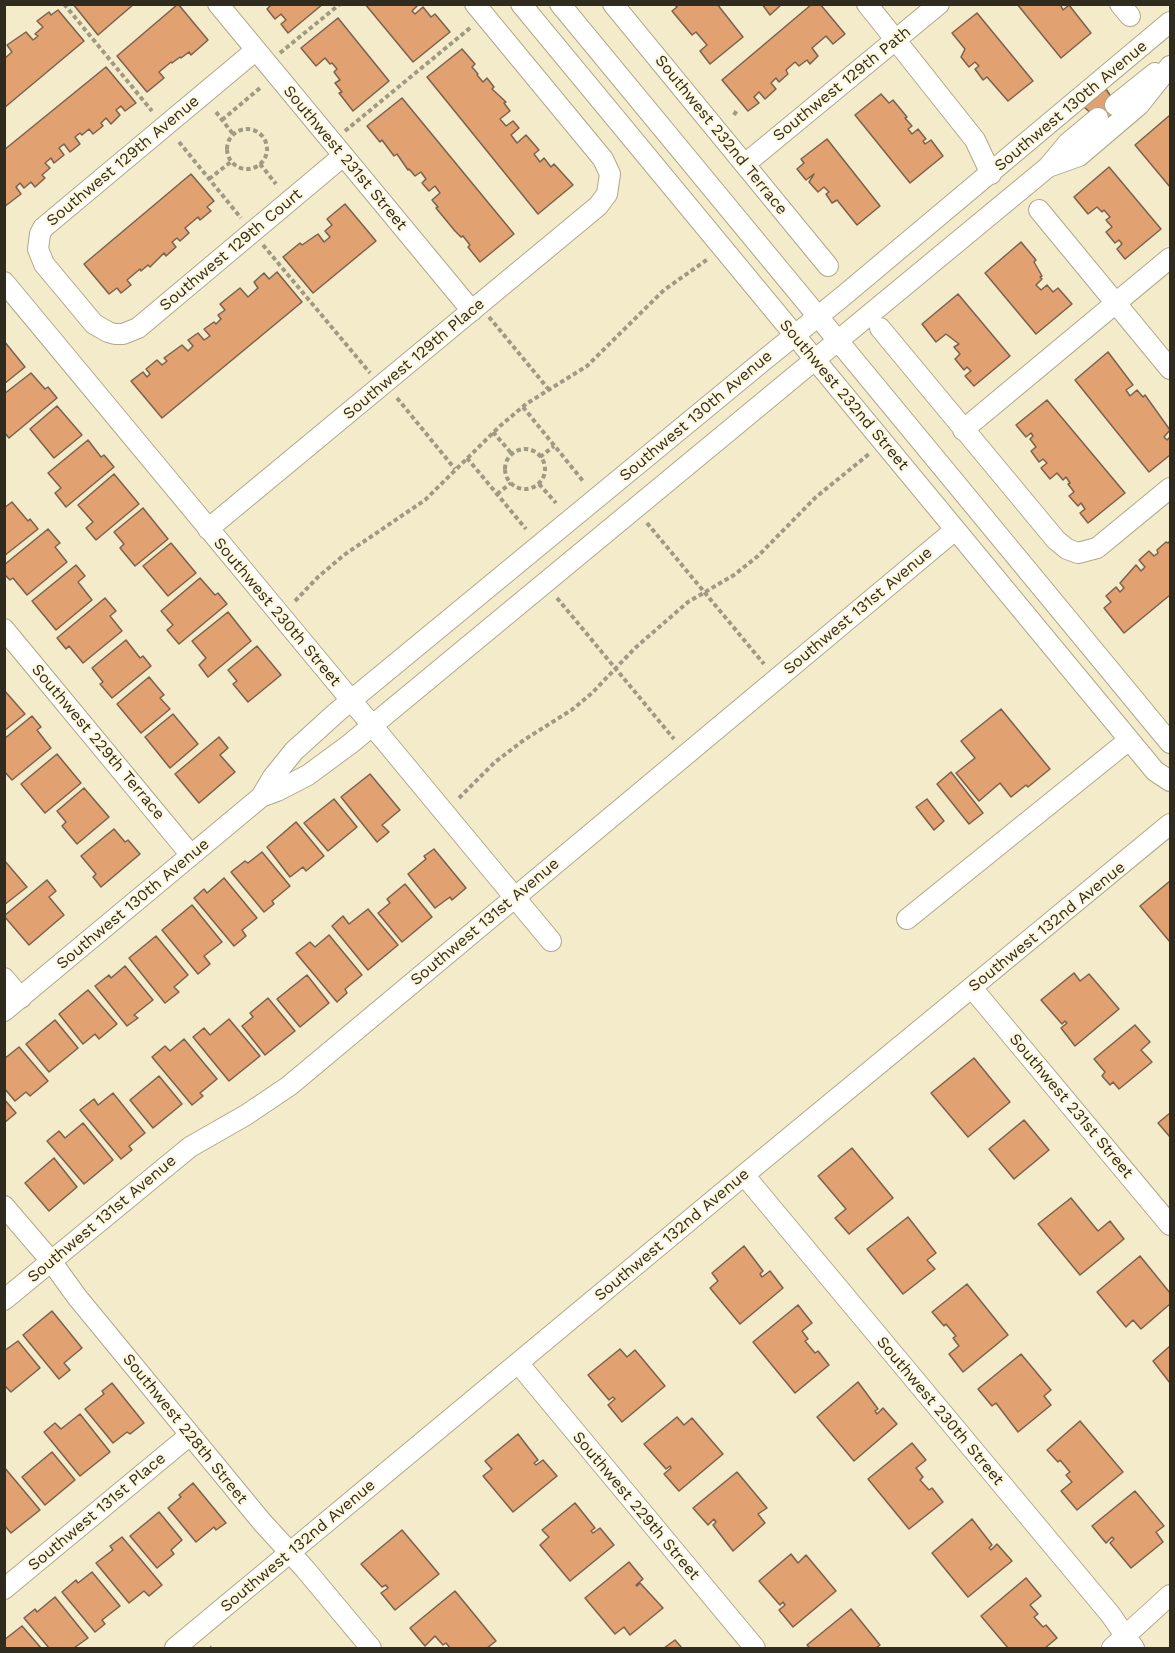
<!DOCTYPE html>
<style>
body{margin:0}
#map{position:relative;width:1175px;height:1653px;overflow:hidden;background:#f3ebca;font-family:"Work Sans",sans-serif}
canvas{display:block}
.frame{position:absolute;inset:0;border:6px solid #2f2b1f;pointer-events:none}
</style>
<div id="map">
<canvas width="1175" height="1653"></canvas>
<div class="frame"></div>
</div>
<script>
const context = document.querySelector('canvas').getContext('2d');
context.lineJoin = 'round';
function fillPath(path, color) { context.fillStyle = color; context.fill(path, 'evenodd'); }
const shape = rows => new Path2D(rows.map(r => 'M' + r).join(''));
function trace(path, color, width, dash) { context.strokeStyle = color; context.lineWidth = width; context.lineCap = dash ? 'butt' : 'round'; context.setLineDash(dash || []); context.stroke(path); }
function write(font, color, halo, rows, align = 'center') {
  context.font = font + ' "Work Sans",sans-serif'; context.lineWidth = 4.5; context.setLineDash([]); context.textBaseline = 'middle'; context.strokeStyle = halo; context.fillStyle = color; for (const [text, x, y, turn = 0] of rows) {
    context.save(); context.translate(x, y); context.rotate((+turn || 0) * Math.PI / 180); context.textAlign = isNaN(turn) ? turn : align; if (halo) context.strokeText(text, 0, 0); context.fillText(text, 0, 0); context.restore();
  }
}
const building = shape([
 [73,4,134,4,98,35,73,4],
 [178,4,208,40,191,55,189,52,181,58,180,57,172,63,171,62,159,72,164,78,147,92,117,56,178,4],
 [323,4,288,33,281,24,286,20,281,14,275,19,267,9,272,4,323,4],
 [365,4,419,4,412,11,415,14,423,7,431,17,435,14,450,32,413,62,365,4],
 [674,4,717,4,743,37,710,64,700,51,707,45,696,32,692,35,672,11,677,7,674,4],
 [762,4,782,4,770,15,762,4],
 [812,4,820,4,845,34,833,44,826,36,812,48,818,56,810,64,807,60,799,66,795,62,786,70,788,74,779,82,776,78,771,83,776,89,765,99,759,92,754,97,759,103,748,111,722,80,812,4],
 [1017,4,1060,4,1063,10,1069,5,1091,33,1061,58,1017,4],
 [58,10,84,41,4,108,4,59,12,52,7,45,26,32,33,40,38,36,35,34,43,27,37,21,49,12,51,15,58,10],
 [977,13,1033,81,1008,101,987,77,983,80,975,69,979,66,975,62,969,67,961,57,965,49,952,33,977,13],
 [338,18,389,81,353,111,339,93,342,92,335,83,340,80,334,72,337,69,332,63,330,64,325,58,316,66,301,48,338,18],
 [462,49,475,64,472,67,478,74,477,75,483,82,487,78,494,87,492,89,506,102,504,103,510,111,500,119,506,126,513,121,519,128,511,135,517,143,526,135,539,150,534,154,540,162,544,158,551,167,554,164,573,185,538,214,427,77,462,49],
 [106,67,136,103,125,111,121,106,116,110,120,115,111,124,106,118,101,123,103,126,93,134,89,129,82,135,80,133,75,137,80,144,70,152,64,144,59,148,64,155,54,163,51,158,45,163,50,168,42,175,45,178,35,187,31,182,24,188,20,183,16,187,21,194,4,207,4,150,106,67],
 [1106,89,1121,112,1104,125,1084,107,1106,89],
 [881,94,889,103,893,100,907,117,905,118,912,126,908,129,912,134,918,129,926,139,923,141,925,144,931,140,943,156,910,183,855,115,881,94],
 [402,98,514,234,480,262,468,247,470,245,463,236,461,237,455,231,436,208,438,207,432,200,440,193,435,186,429,191,422,183,426,179,421,172,415,176,409,169,408,170,397,154,394,156,382,140,380,142,367,126,402,98],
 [1170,115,1170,187,1135,145,1170,115],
 [827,139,880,206,857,225,837,200,832,203,826,194,829,192,824,187,818,192,809,182,814,174,806,180,797,169,804,163,801,159,827,139],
 [1109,167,1161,229,1125,259,1117,249,1122,244,1119,240,1115,243,1106,232,1112,227,1106,220,1110,217,1104,210,1102,212,1097,207,1088,214,1074,197,1109,167],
 [191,174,214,201,207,207,211,211,200,220,198,217,185,228,189,233,180,241,177,238,172,242,176,247,166,256,164,253,150,267,148,265,141,271,140,269,127,280,131,285,121,293,117,288,109,294,84,264,191,174],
 [345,204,376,241,313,293,283,257,300,243,302,245,318,234,324,242,330,237,325,231,332,225,327,219,345,204],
 [1021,242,1036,260,1034,262,1042,276,1040,277,1042,279,1036,285,1041,290,1047,285,1053,292,1058,288,1072,304,1036,334,985,273,1021,242],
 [277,272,302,302,162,418,131,381,143,372,147,377,150,374,146,369,157,360,162,365,167,361,164,358,182,345,188,351,193,346,188,340,198,333,204,340,210,336,204,329,214,322,216,324,221,319,218,315,225,310,220,304,240,288,248,297,258,288,254,282,264,273,269,279,277,272],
 [958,294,1010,356,974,386,965,376,971,371,967,367,964,370,955,359,960,354,954,347,959,344,946,334,936,342,922,324,958,294],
 [4,341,25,367,4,384,4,341],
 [1108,352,1133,385,1126,390,1130,396,1137,390,1143,397,1145,395,1170,430,1164,437,1167,440,1170,437,1170,455,1149,472,1075,380,1108,352],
 [31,373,45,389,48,387,57,398,9,438,4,432,4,394,31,373],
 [1047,400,1125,493,1088,523,1080,513,1085,509,1081,503,1078,506,1069,496,1074,492,1068,484,1070,483,1066,477,1063,480,1057,473,1050,479,1041,468,1047,463,1043,459,1039,462,1031,451,1036,447,1030,439,1033,436,1031,433,1026,437,1016,425,1047,400],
 [57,406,82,435,54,458,30,429,57,406],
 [88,440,101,457,104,455,114,467,66,507,55,493,61,488,48,473,88,440],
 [114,474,139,504,96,540,86,528,93,522,78,505,114,474],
 [12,502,28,521,30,519,38,529,4,556,4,508,12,502],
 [143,508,168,539,135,566,120,548,124,544,114,532,143,508],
 [48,529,60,543,55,547,67,562,27,595,13,578,10,580,4,574,4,565,48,529],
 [1170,541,1170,595,1124,633,1104,608,1111,602,1106,596,1116,587,1120,592,1124,588,1120,583,1136,565,1141,571,1145,567,1139,560,1149,551,1154,556,1158,553,1157,550,1166,542,1168,543,1170,541],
 [171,543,196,573,168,596,143,566,171,543],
 [76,565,85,576,78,582,92,600,56,630,32,601,76,565],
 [200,578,215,595,218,593,227,604,179,644,167,630,173,625,161,611,200,578],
 [105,598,116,611,110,616,122,631,83,663,69,646,66,649,57,638,105,598],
 [228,612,251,641,208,677,199,665,206,658,192,641,228,612],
 [126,640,140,658,143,656,151,666,112,698,100,684,103,682,92,668,126,640],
 [257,646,281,675,248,702,233,684,237,681,228,670,257,646],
 [149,677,164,695,160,698,170,709,141,733,117,704,149,677],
 [4,690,25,714,4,731,4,690],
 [1001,709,1050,769,1028,787,1026,785,1011,797,1000,783,979,801,956,773,975,758,961,741,1001,709],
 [173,714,198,744,170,768,145,737,173,714],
 [32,716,41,727,37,730,51,748,12,780,4,771,4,739,32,716],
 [219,737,228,748,220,755,235,772,199,803,175,774,219,737],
 [57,754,81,783,45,813,21,784,57,754],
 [951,772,983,813,969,824,937,784,951,772],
 [370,774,400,810,382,825,389,832,377,842,341,797,370,774],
 [84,788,109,817,77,844,62,826,66,822,57,811,84,788],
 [334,799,357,827,328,851,304,823,334,799],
 [927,799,944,821,934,830,916,807,927,799],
 [296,822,324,856,306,871,303,867,290,877,267,847,296,822],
 [114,829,125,842,128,840,140,854,101,887,93,877,96,874,81,856,114,829],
 [434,849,466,888,452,900,450,897,435,908,408,874,426,859,424,856,434,849],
 [262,852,290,886,272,901,274,904,264,912,231,872,245,861,248,863,262,852],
 [4,860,27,887,4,905,4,860],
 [224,878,257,918,242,930,246,936,234,946,194,898,204,889,207,893,224,878],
 [47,880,56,891,49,897,64,915,29,945,4,916,47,880],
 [1170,881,1170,942,1140,906,1170,881],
 [405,884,432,917,402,942,378,913,390,903,387,899,405,884],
 [192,905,222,942,204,956,210,964,198,974,162,930,192,905],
 [368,909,398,945,368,970,332,926,343,916,349,924,368,909],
 [329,935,362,975,345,989,347,993,337,1002,296,953,310,942,315,947,329,935],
 [156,936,188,975,174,987,179,992,165,1003,129,958,156,936],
 [125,966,153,1000,134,1015,138,1018,127,1026,95,986,109,975,111,978,125,966],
 [1074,973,1080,981,1089,974,1119,1009,1075,1046,1061,1028,1067,1023,1065,1021,1062,1024,1041,1000,1074,973],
 [307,975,329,1003,300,1027,277,999,307,975],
 [88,990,117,1024,99,1039,95,1034,83,1044,59,1014,88,990],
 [268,998,295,1031,265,1055,242,1026,253,1017,250,1013,268,998],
 [229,1019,260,1056,229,1081,193,1037,204,1028,210,1035,229,1019],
 [55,1020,78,1048,49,1072,26,1044,55,1020],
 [1135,1025,1150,1042,1141,1050,1152,1062,1119,1089,1113,1082,1110,1085,1102,1076,1105,1072,1094,1059,1135,1025],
 [184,1039,217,1079,200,1093,203,1096,192,1105,152,1057,165,1046,170,1051,184,1039],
 [19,1047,48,1081,30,1096,26,1092,15,1101,4,1088,4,1059,19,1047],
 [974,1058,1010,1102,968,1137,931,1093,974,1058],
 [159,1076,182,1104,153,1128,130,1100,159,1076],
 [113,1093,145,1133,129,1146,132,1150,121,1159,80,1110,94,1099,98,1105,113,1093],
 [4,1099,16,1113,4,1123,4,1099],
 [1170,1113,1170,1137,1158,1123,1170,1113],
 [1024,1120,1049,1150,1014,1179,989,1149,1024,1120],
 [83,1123,113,1160,84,1184,47,1141,59,1131,65,1138,83,1123],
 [852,1148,893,1198,849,1234,835,1218,846,1209,818,1176,852,1148],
 [54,1158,77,1187,49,1211,25,1183,54,1158],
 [1071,1198,1098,1231,1110,1221,1124,1239,1080,1275,1038,1224,1071,1198],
 [908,1217,936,1253,927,1260,935,1269,903,1294,867,1249,908,1217],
 [744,1246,763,1271,760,1274,762,1277,770,1271,783,1288,740,1324,710,1288,718,1281,712,1273,744,1246],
 [1140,1256,1170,1293,1170,1304,1141,1329,1133,1320,1126,1327,1097,1292,1140,1256],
 [967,1284,1008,1335,963,1372,949,1354,959,1346,953,1338,956,1336,946,1324,944,1326,932,1312,967,1284],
 [798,1305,812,1323,802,1331,808,1339,805,1341,815,1353,818,1351,829,1365,795,1393,753,1342,798,1305],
 [52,1311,82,1348,64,1363,70,1370,59,1379,23,1335,52,1311],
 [18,1341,40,1368,11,1392,4,1385,4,1351,18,1341],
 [1170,1346,1170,1383,1153,1361,1170,1346],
 [620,1349,627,1357,635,1350,665,1386,622,1422,608,1405,615,1399,613,1397,609,1400,588,1375,620,1349],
 [1021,1354,1051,1390,1044,1396,1051,1405,1018,1432,996,1403,992,1406,978,1389,1021,1354],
 [858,1382,878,1409,875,1411,877,1414,883,1408,897,1424,854,1461,817,1417,858,1382],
 [112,1383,144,1423,130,1434,127,1432,113,1443,85,1409,104,1394,102,1391,112,1383],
 [80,1414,110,1452,80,1476,44,1432,55,1423,61,1429,80,1414],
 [677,1417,684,1425,692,1418,723,1454,679,1491,664,1474,671,1468,670,1466,666,1469,644,1444,677,1417],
 [1080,1421,1123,1472,1077,1510,1061,1491,1072,1482,1066,1475,1070,1472,1060,1460,1058,1462,1047,1450,1080,1421],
 [518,1434,538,1460,534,1463,536,1465,543,1460,557,1476,513,1512,483,1476,492,1469,485,1461,518,1434],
 [912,1443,926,1460,916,1468,923,1477,920,1480,929,1490,932,1488,943,1502,909,1529,868,1479,912,1443],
 [52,1452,75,1480,45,1505,22,1477,52,1452],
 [4,1467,40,1510,11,1533,4,1525,4,1467],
 [737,1472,767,1508,758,1514,765,1523,733,1551,713,1525,716,1522,714,1519,708,1525,693,1508,737,1472],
 [193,1483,226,1523,216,1530,214,1527,196,1542,168,1508,181,1497,179,1495,193,1483],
 [1135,1491,1164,1526,1156,1532,1163,1542,1131,1568,1110,1543,1114,1539,1112,1537,1106,1543,1092,1526,1135,1491],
 [575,1503,595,1528,591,1531,593,1533,600,1528,614,1545,570,1581,540,1545,549,1537,542,1530,575,1503],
 [159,1512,182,1540,171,1550,174,1554,157,1568,130,1536,159,1512],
 [972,1519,992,1545,989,1548,991,1550,997,1544,1012,1561,968,1597,932,1553,972,1519],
 [402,1530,439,1574,395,1610,381,1593,388,1588,386,1585,382,1587,361,1564,402,1530],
 [122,1537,162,1585,149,1596,144,1591,129,1603,96,1563,113,1550,110,1546,122,1537],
 [791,1554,798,1563,806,1555,836,1591,793,1627,779,1610,785,1605,783,1602,780,1605,759,1581,791,1554],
 [629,1562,643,1579,636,1585,637,1586,640,1583,663,1608,630,1635,624,1627,615,1634,585,1598,629,1562],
 [92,1572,120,1606,102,1620,105,1624,95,1632,62,1592,76,1580,78,1583,92,1572],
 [1026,1578,1041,1596,1030,1605,1038,1614,1034,1617,1043,1627,1046,1625,1057,1638,1045,1648,1008,1648,981,1616,1026,1578],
 [455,1591,496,1641,487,1648,450,1648,446,1643,443,1645,435,1636,425,1646,410,1628,455,1591],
 [55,1597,88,1638,74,1648,49,1648,24,1618,35,1609,37,1612,55,1597],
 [851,1609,880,1645,876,1648,810,1648,807,1645,851,1609],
 [22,1626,41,1648,4,1648,4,1640,22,1626],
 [675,1640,682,1648,664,1648,675,1640]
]);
fillPath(building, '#e1a170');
trace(building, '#7b614e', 1.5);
const minor = shape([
 [218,4,472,311],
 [521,4,1155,771,1170,781],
 [560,4,1170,743],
 [613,4,828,266],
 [867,4,975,140,991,174],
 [1120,4,1130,16],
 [256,50,43,228,40,234,38,249,44,264,94,324,108,332,115,334,123,334,138,328,343,156],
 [1115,105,1155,73],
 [745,164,939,4],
 [1051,166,1079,156,1139,105,1170,66],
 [1039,210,1170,369],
 [4,282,551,941],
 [880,328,1056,540,1067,549,1078,553,1097,548,1170,488],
 [963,430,1170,258],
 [208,529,598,206,607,194,610,174,603,159,475,4],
 [4,629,191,855],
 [261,797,277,791,308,775,350,744,1048,167,1068,143,1098,118],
 [907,919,1129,740],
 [4,978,21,998],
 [972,988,1170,1225],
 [4,1011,261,797,273,777,294,751,337,712,769,356,842,297,1170,22],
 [744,1175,1110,1614,1134,1648],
 [4,1206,51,1261,77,1297,262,1522,305,1569,371,1648],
 [4,1300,190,1147,246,1115,289,1086,955,530],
 [518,1363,755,1648],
 [4,1589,190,1435],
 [175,1648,744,1175,1170,824],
 [1112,1648,1170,1595]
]);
trace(minor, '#b0a889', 22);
trace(shape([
 [64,4,152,111],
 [280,53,340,4],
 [216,112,233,134],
 [734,115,737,110],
 [222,120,260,88],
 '227 149a20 20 0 1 1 40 0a20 20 0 1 1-40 0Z',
 [345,131,470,28],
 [179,142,241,218],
 [260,164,276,184],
 [209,179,232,161],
 [263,245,370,373],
 [489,317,550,391],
 [397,398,455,469],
 [523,407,583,481],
 [493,432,512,454],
 '505 469a20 20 0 1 1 40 0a20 20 0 1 1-40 0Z',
 [540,457,554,446],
 [467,458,526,529],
 [539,484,556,503],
 [497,494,511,483],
 [647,523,764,664],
 [557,598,674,739],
 [295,601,318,577,344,555,425,500,500,426,526,404,587,366,664,290,708,259],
 [459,798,495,762,524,740,573,709,592,693,635,648,688,602,734,575,758,556,816,497,869,454],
 [211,1648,212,1647]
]), '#a09a82', 4, [4.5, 3]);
trace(minor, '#fff', 20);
write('16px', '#2f2b1f', '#fff8dd', [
 ["Southwest 129th Path",842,84,-39],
 ["Southwest 130th Avenue",1071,106,-40],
 ["Southwest 232nd Terrace",721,135,51],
 ["Southwest 231st Street",345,158,50],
 ["Southwest 129th Avenue",123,161,-40],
 ["Southwest 129th Court",231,250,-40],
 ["Southwest 129th Place",414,359,-40],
 ["Southwest 232nd Street",844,395,50],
 ["Southwest 130th Avenue",696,416,-40],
 ["Southwest 131st Avenue",858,611,-40],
 ["Southwest 230th Street",277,612,50],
 ["Southwest 229th Terrace",98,742,50],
 ["Southwest 130th Avenue",133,904,-40],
 ["Southwest 131st Avenue",485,922,-40],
 ["Southwest 132nd Avenue",1047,927,-39],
 ["Southwest 231st Street",1071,1106,50],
 ["Southwest 131st Avenue",102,1219,-40],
 ["Southwest 132nd Avenue",672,1235,-40],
 ["Southwest 230th Street",940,1411,50],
 ["Southwest 228th Street",185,1429,51],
 ["Southwest 229th Street",636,1506,50],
 ["Southwest 131st Place",97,1512,-40],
 ["Southwest 132nd Avenue",298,1546,-40]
]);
</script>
